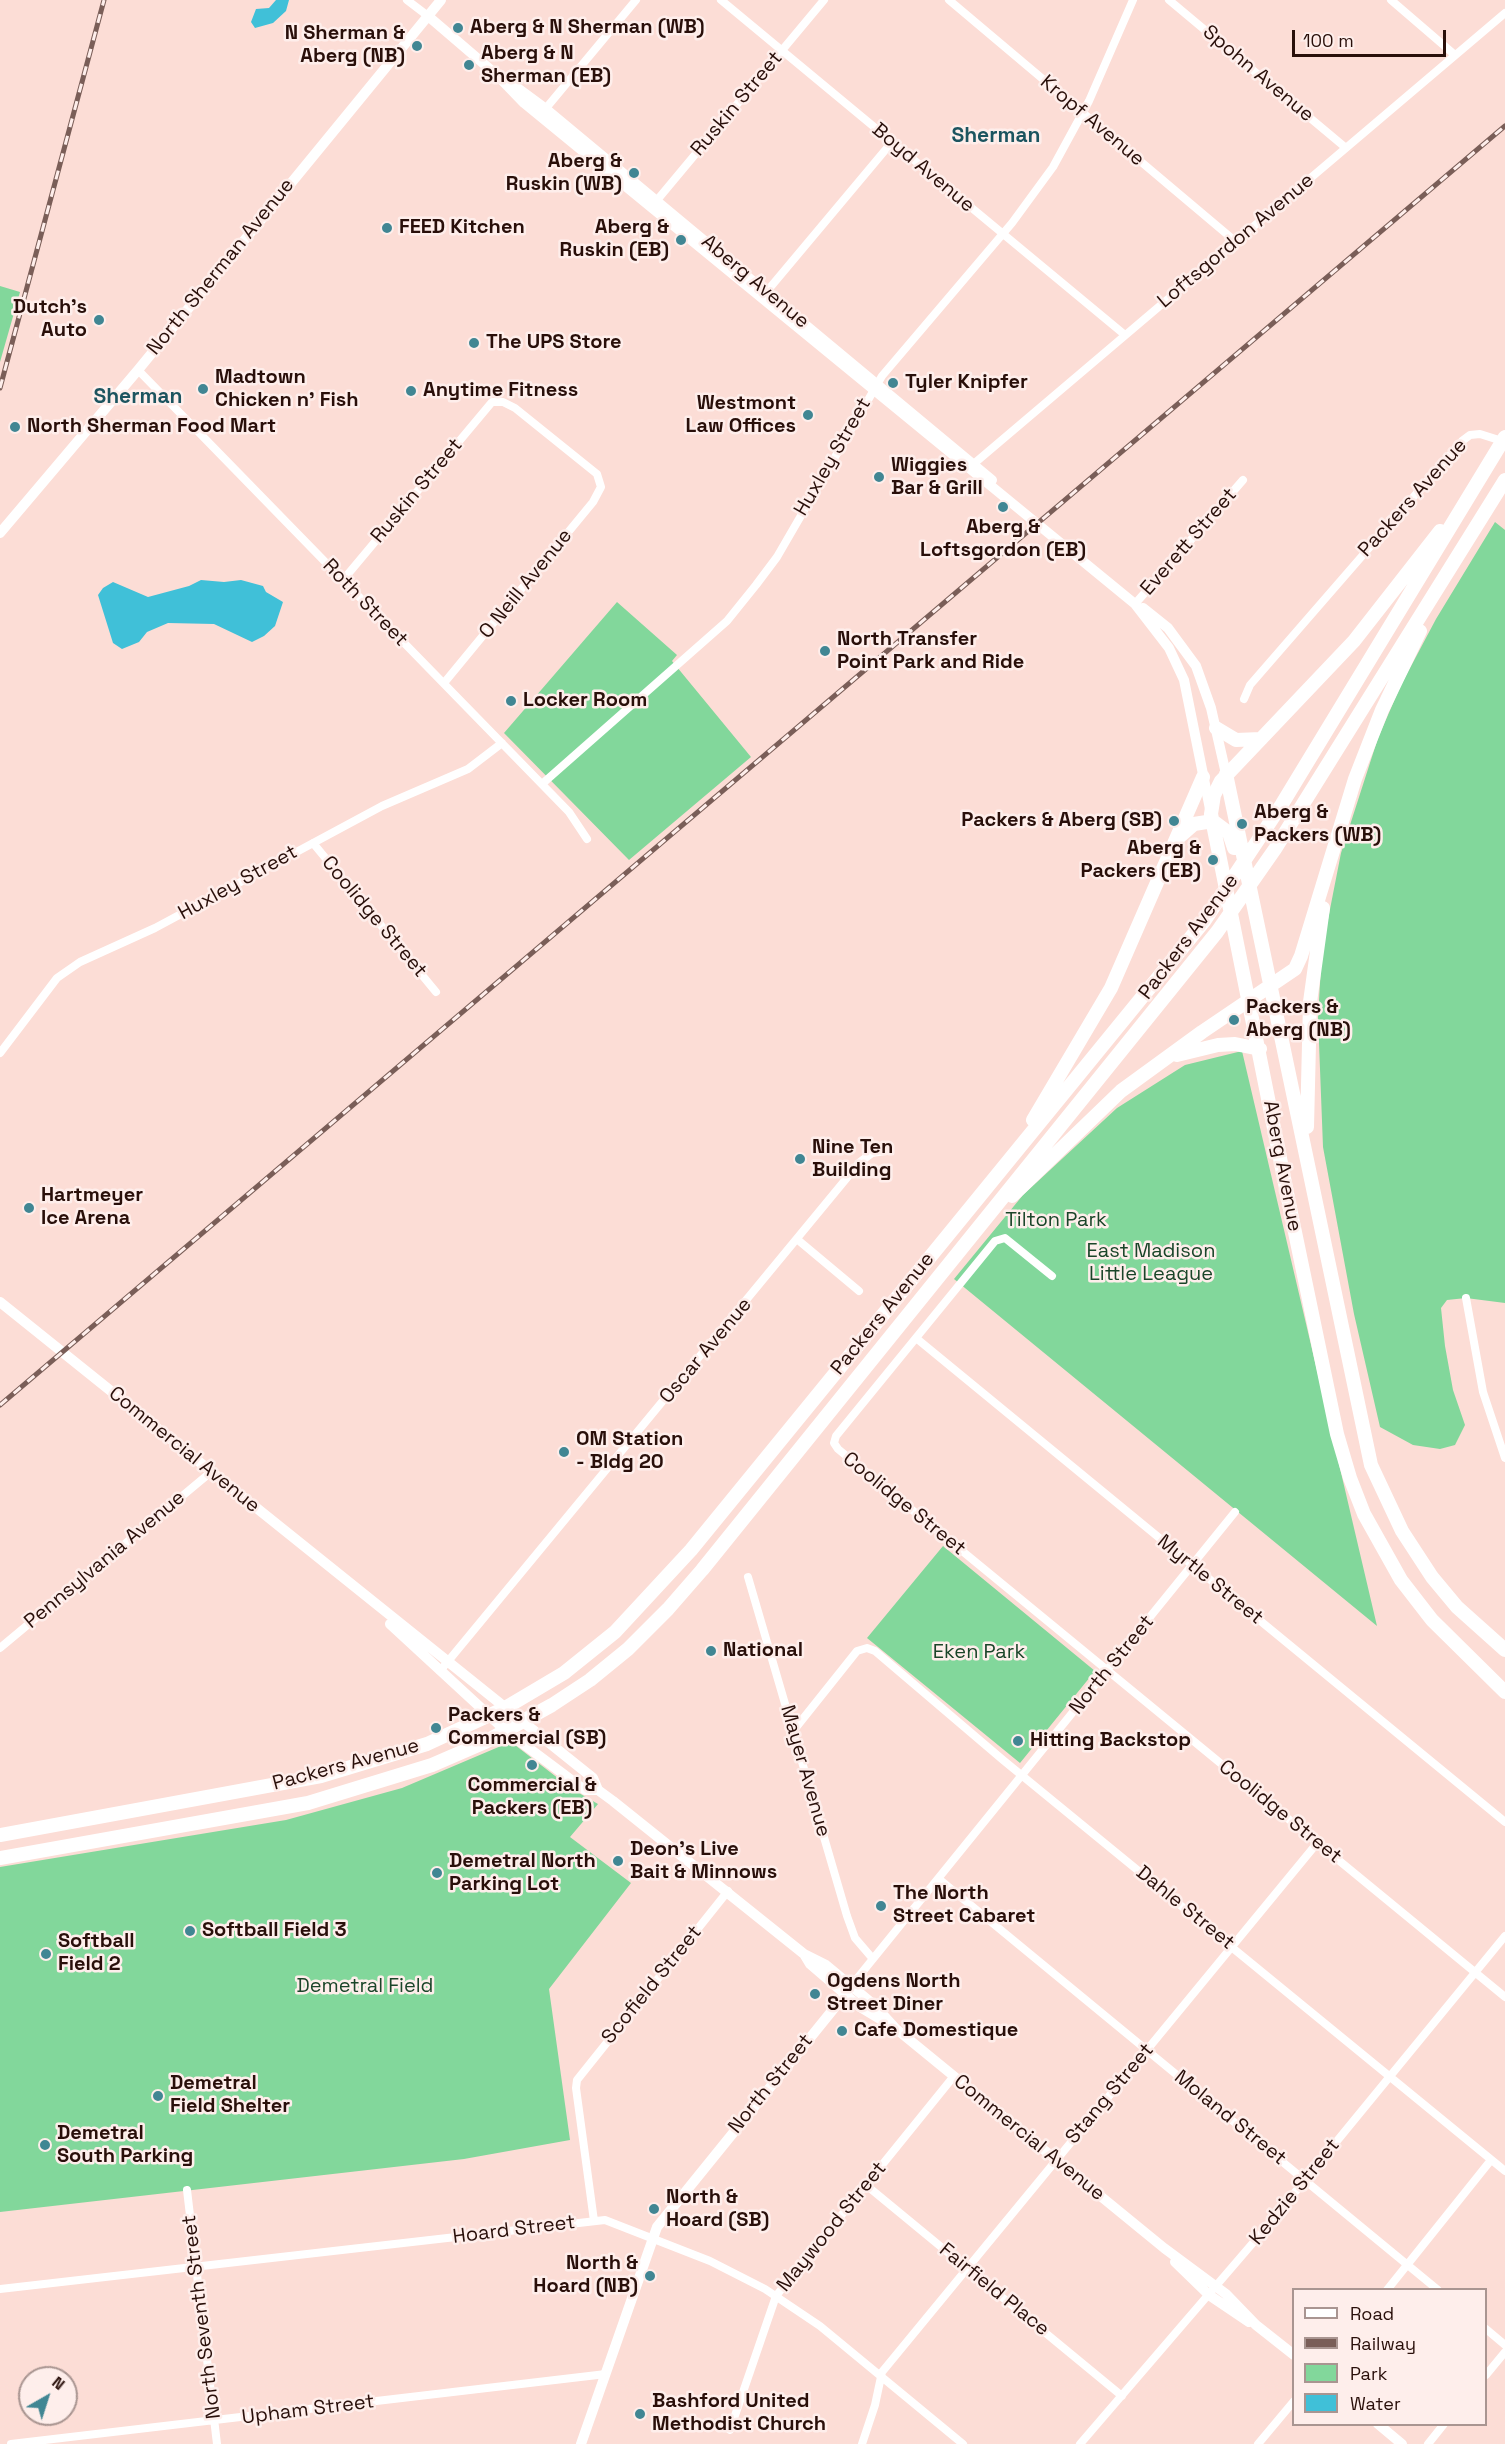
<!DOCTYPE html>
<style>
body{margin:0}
#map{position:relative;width:1505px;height:2444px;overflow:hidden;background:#fcddd6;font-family:"Space Grotesk",sans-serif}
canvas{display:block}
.legend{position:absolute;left:1292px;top:2288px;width:195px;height:138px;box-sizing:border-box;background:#feeeeb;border:2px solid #a99591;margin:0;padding:8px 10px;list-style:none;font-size:18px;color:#290f0a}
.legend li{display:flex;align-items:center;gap:12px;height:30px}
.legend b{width:30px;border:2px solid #a99591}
.north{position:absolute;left:18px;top:2366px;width:60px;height:60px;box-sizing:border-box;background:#feeeeb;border:2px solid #a99591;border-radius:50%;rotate:39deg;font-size:16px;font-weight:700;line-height:24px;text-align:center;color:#290f0a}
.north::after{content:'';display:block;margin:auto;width:21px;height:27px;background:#418693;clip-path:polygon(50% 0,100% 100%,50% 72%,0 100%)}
.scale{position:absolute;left:1292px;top:30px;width:154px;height:27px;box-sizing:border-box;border:3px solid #290f0a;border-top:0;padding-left:8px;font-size:18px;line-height:21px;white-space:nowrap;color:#290f0a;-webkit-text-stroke:4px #feeeeb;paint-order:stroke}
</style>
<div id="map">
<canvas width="1505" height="2444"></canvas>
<ul class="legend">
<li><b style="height:8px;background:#fff"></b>Road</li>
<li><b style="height:8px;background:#7a5e58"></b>Railway</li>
<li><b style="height:16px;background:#82d79b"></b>Park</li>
<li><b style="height:16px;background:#40c0d8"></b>Water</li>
</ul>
<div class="north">N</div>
<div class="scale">100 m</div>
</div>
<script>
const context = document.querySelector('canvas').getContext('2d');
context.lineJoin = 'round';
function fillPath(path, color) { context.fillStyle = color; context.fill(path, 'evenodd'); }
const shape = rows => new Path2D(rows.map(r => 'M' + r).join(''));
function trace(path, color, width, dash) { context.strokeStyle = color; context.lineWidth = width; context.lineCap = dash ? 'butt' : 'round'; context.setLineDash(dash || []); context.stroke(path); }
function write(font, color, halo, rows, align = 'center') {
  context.font = font + ' "Space Grotesk",sans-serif'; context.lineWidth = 5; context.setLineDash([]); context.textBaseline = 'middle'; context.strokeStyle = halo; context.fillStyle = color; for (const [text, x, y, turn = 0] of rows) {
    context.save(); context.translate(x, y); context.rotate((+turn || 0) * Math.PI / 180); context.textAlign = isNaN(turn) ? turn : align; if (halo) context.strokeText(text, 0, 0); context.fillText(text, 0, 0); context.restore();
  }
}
fillPath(shape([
 [0,286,20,292,0,362],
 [1495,522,1505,530,1505,1303,1466,1298,1447,1300,1441,1308,1445,1346,1453,1390,1465,1425,1455,1445,1440,1449,1413,1445,1380,1427,1354,1314,1323,1147,1318,1017,1322,950,1341,853,1378,738,1401,685,1436,619],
 [617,602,677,655,672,661,751,757,629,860,504,733],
 [1242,1051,1377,1626,954,1279,1023,1195,1117,1108,1185,1065],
 [943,1546,1095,1671,1020,1763,867,1638],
 [508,1743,515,1745,572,1789,598,1804,570,1837,631,1883,549,1989,570,2140,464,2159,0,2212,0,1867,286,1820,402,1788]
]), '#82d79b');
fillPath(shape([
 [276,0,289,0,286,11,273,23,255,28,251,22,256,9,269,8],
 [201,580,224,582,241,580,263,586,266,592,283,602,275,626,264,636,252,642,214,624,168,623,147,632,139,642,122,649,113,643,98,595,103,588,113,582,148,597,189,586]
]), '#40c0d8');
trace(shape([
 [407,0,428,16],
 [721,0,1125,335],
 [949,0,1235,241],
 [1169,0,1346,148],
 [1391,0,1455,55],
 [542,113,636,0],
 [653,205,824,0],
 [763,296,892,142],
 [138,370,569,812,587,839],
 [970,467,1505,13],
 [343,580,492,402,503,402,515,408,597,474,601,487,593,502,444,683],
 [1135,604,1243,480],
 [1244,699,1250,685,1462,441,1470,435,1480,434,1505,442],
 [542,784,727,621,756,585,777,557,882,376,1012,223,1053,167,1089,101,1133,0],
 [313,843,436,992],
 [0,1053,57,978,80,962,155,928,382,806,468,769,502,743],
 [798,1240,859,1291],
 [1052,1276,1005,1238,995,1241,836,1436,834,1443,838,1449,1505,1997],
 [1466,1298,1483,1392,1505,1458],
 [916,1338,1505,1822],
 [748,1577,847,1916,855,1938,873,1959],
 [0,1648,211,1472],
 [440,1671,860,1162,872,1153,885,1151],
 [794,1730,857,1651,867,1648,875,1651,1003,1760,1505,2171],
 [939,1879,1438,2290],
 [851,1986,1235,1512],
 [866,2185,1122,2396],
 [187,2190,217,2444],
 [594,2221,576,2088,577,2080,728,1891],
 [0,2289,605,2220,710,2261,765,2289,820,2326,963,2444],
 [1387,2290,1491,2160],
 [1486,2329,1505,2345],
 [1486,2375,1505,2352],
 [730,2430,776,2296,954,2076],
 [11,2444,606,2374],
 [862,2444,875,2405,882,2372,1318,1842],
 [1080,2444,1264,2230,1505,1936],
 [1258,2444,1294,2401],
 [1428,2444,1444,2424]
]), '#fff', 8);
trace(shape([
 [428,16,498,76,524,103,1135,604,1169,648,1184,680,1210,809],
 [504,78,546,109,992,480],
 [0,533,138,370,441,0],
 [1143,608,1168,628,1196,666,1211,708,1226,774],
 [0,1302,593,1778,598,1790],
 [390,1624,506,1731,578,1785,585,1790,598,1790,613,1801,804,1954,826,1965,873,2004,895,2028],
 [804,1954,810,1964,860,2007,895,2028,1164,2248,1226,2294,1256,2325,1294,2355],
 [1175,2262,1209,2295,1249,2322],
 [1378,2424,1402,2444],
 [581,2444,657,2227,848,1991]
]), '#fff', 10);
trace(shape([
 [1440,531,1354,641,1221,781,1214,795,1211,814,1291,1213,1337,1434,1350,1478,1364,1514,1401,1580,1432,1620,1505,1692],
 [1216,728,1236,740,1261,739],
 [1226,774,1371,1465,1402,1531,1432,1577,1457,1607,1505,1650],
 [1178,838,1194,824,1213,821,1229,833,1234,848],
 [1177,1055,1218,1045,1235,1044,1260,1049],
 [1033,1120,1111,988,1203,777],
 [1307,1127,1310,1002,1323,908],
 [1012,1196,1121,1091,1202,1032,1295,969,1301,956,1355,779,1382,710,1420,631],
 [0,1835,321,1776,427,1744,505,1708,564,1673,615,1632,691,1550,1205,920,1282,804,1505,437],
 [0,1858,308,1803,432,1765,485,1742,552,1705,590,1680,628,1649,668,1609,702,1570,1217,932,1275,849,1505,480]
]), '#fff', 14);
const rail = shape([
 [0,388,104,0],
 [0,1405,1505,126]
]);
trace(rail, '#7a5e58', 5);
trace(rail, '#feeeeb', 3, [9]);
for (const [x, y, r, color] of [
 [458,28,6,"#418693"],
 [417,46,6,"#418693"],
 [469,65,6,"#418693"],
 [634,173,6,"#418693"],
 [387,228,6,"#418693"],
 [681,240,6,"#418693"],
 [99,320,6,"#418693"],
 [474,343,6,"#418693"],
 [893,383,6,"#418693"],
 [203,389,6,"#418693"],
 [411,391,6,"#418693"],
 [808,415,6,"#418693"],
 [15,427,6,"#418693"],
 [879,477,6,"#418693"],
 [1003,507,6,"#418693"],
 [825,651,6,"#418693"],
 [511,701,6,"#418693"],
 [1174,821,6,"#418693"],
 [1242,824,6,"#418693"],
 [1213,860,6,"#418693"],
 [1234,1020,6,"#418693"],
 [800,1159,6,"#418693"],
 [29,1208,6,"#418693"],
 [564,1452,6,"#418693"],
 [711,1651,6,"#418693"],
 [436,1728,6,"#418693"],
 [1018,1741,6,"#418693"],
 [532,1765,6,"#418693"],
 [618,1861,6,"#418693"],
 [437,1873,6,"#418693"],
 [881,1906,6,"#418693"],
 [190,1931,6,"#418693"],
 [46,1954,6,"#418693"],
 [815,1994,6,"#418693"],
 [842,2031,6,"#418693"],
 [158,2096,6,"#418693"],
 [45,2145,6,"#418693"],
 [654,2209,6,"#418693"],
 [650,2276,6,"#418693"],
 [640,2414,6,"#418693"]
]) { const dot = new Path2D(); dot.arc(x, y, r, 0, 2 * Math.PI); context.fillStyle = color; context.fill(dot); trace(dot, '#feeeeb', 2); }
write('bold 20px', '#290f0a', '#feeeeb', [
 ["Aberg & N Sherman (WB)",470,28],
 ["N Sherman &",405,34,"right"],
 ["Aberg (NB)",405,57,"right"],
 ["Aberg & N",481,54],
 ["Sherman (EB)",481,77],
 ["Aberg &",622,162,"right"],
 ["Ruskin (WB)",622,185,"right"],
 ["FEED Kitchen",399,228],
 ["Aberg &",669,228,"right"],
 ["Ruskin (EB)",669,251,"right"],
 ["Dutch's",87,308,"right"],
 ["Auto",87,331,"right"],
 ["The UPS Store",486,343],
 ["Madtown",215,378],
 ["Chicken n' Fish",215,401],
 ["Tyler Knipfer",905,383],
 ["Anytime Fitness",423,391],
 ["Westmont",796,404,"right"],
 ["Law Offices",796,427,"right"],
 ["North Sherman Food Mart",27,427],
 ["Wiggies",891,466],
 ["Bar & Grill",891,489],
 ["Aberg &",1003,528,"center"],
 ["Loftsgordon (EB)",1003,551,"center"],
 ["North Transfer",837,640],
 ["Point Park and Ride",837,663],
 ["Locker Room",523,701],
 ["Aberg &",1254,813],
 ["Packers (WB)",1254,836],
 ["Packers & Aberg (SB)",1162,821,"right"],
 ["Aberg &",1201,849,"right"],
 ["Packers (EB)",1201,872,"right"],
 ["Packers &",1246,1008],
 ["Aberg (NB)",1246,1031],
 ["Nine Ten",812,1148],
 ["Building",812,1171],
 ["Hartmeyer",41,1196],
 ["Ice Arena",41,1219],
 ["OM Station",576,1440],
 ["- Bldg 20",576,1463],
 ["National",723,1651],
 ["Packers &",448,1716],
 ["Commercial (SB)",448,1739],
 ["Hitting Backstop",1030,1741],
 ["Commercial &",532,1786,"center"],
 ["Packers (EB)",532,1809,"center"],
 ["Deon's Live",630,1850],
 ["Bait & Minnows",630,1873],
 ["Demetral North",449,1862],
 ["Parking Lot",449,1885],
 ["The North",893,1894],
 ["Street Cabaret",893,1917],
 ["Softball Field 3",202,1931],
 ["Softball",58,1942],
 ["Field 2",58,1965],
 ["Ogdens North",827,1982],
 ["Street Diner",827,2005],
 ["Cafe Domestique",854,2031],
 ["Demetral",170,2084],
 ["Field Shelter",170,2107],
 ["Demetral",57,2134],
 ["South Parking",57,2157],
 ["North &",666,2198],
 ["Hoard (SB)",666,2221],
 ["North &",638,2264,"right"],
 ["Hoard (NB)",638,2287,"right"],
 ["Bashford United",652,2402],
 ["Methodist Church",652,2425]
], 'left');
write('20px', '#290f0a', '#feeeeb', [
 ["Spohn Avenue",1258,74,40],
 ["Ruskin Street",737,104,-50],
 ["Kropf Avenue",1092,121,40],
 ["Boyd Avenue",923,168,40],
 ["Loftsgordon Avenue",1236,241,-40],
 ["North Sherman Avenue",221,267,-51],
 ["Aberg Avenue",755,282,40],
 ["Huxley Street",833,457,-60],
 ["Ruskin Street",417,491,-50],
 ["Packers Avenue",1413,498,-48],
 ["Everett Street",1189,542,-49],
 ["O Neill Avenue",526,584,-51],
 ["Roth Street",365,603,46],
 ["Huxley Street",238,883,-29],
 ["Coolidge Street",374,917,50],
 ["Packers Avenue",1189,937,-53],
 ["Aberg Avenue",1282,1166,79],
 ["Packers Avenue",883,1314,-51],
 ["Oscar Avenue",706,1351,-50],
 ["Commercial Avenue",184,1450,39],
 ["Coolidge Street",904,1504,39],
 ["Pennsylvania Avenue",105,1560,-40],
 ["Myrtle Street",1210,1580,39],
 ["North Street",1112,1665,-51],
 ["Packers Avenue",346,1765,-15],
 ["Mayer Avenue",805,1771,74],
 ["Coolidge Street",1280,1812,39],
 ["Dahle Street",1185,1908,39],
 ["Scofield Street",652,1985,-51],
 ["North Street",771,2084,-51],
 ["Stang Street",1110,2094,-50],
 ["Moland Street",1230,2118,39],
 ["Commercial Avenue",1029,2138,39],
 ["Kedzie Street",1295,2192,-51],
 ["Maywood Street",832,2227,-51],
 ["Hoard Street",514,2230,-7],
 ["Fairfield Place",994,2290,39],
 ["North Seventh Street",202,2317,-97],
 ["Upham Street",308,2410,-7]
]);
write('20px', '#1a4529', '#feeeeb', [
 ["Tilton Park",1056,1221],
 ["East Madison",1151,1252],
 ["Little League",1151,1275],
 ["Eken Park",979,1653],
 ["Demetral Field",365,1987]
]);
write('bold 21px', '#1c545f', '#feeeeb', [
 ["Sherman",996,136],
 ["Sherman",138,397]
]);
</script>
